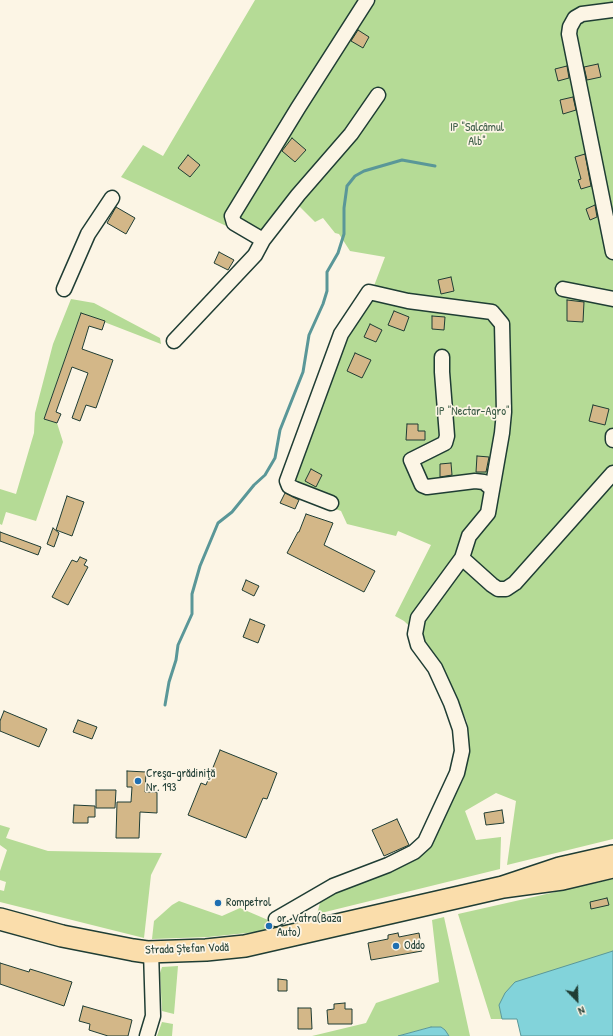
<!DOCTYPE html>
<meta charset="utf-8">
<style>
body{margin:0}
#map{position:relative;width:613px;height:1036px;overflow:hidden;background:#fcf5e5;font-family:"Patrick Hand",sans-serif}
canvas{display:block}
.north{position:absolute;left:557px;top:980px;width:40px;height:40px;-webkit-text-stroke:3px #fcf5e5;paint-order:stroke;rotate:157deg;font-size:11px;font-weight:700;line-height:16px;text-align:center;color:#1f3d34}
.north::after{content:'';display:block;margin:auto;width:14px;height:18px;background:#1f3d34;clip-path:polygon(50% 0,100% 100%,50% 72%,0 100%)}
</style>
<div id="map">
<canvas width="613" height="1036"></canvas>
<div class="north">N</div>
</div>
<script>
const context = document.querySelector('canvas').getContext('2d');
context.lineJoin = 'round';
function fillPath(path, color) { context.fillStyle = color; context.fill(path, 'evenodd'); }
const shape = rows => new Path2D(rows.map(r => 'M' + r).join(''));
function trace(path, color, width, dash) { context.strokeStyle = color; context.lineWidth = width; context.lineCap = dash ? 'butt' : 'round'; context.setLineDash(dash || []); context.stroke(path); }
function write(font, color, halo, rows, align = 'center') {
  context.font = font + ' "Patrick Hand",sans-serif'; context.lineWidth = 3.5; context.setLineDash([]); context.textBaseline = 'middle'; context.strokeStyle = halo; context.fillStyle = color; for (const [text, x, y, turn = 0] of rows) {
    context.save(); context.translate(x, y); context.rotate((+turn || 0) * Math.PI / 180); context.textAlign = isNaN(turn) ? turn : align; if (halo) context.strokeText(text, 0, 0); context.fillText(text, 0, 0); context.restore();
  }
}
fillPath(shape([
 [255,0,613,0,613,839,507,865,516,801,496,793,465,811,476,840,501,837,500,869,317,914,321,899,433,837,463,780,468,761,469,739,467,722,455,694,422,638,404,621,395,616,431,545,398,531,396,536,347,524,341,511,325,505,292,481,342,341,346,342,369,299,385,257,350,251,339,234,335,233,323,218,315,222,295,202,265,244,121,177,143,145,163,156],
 [71,299,94,303,160,338,161,344,81,313,44,419,57,423,63,442,36,521,6,512,2,525,0,524,0,489,16,494,34,433,35,413,53,344],
 [0,825,10,828,6,838,48,851,162,853,151,875,144,938,0,902,0,890,4,891,6,882,0,880,0,871,7,850,0,845],
 [613,879,613,951,499,1005,502,1019,491,1019,458,914],
 [179,901,222,916,240,908,268,920,266,931,208,937,152,939,154,921,172,905],
 [444,917,470,1036,449,1036,441,1027,431,1027,398,1036,312,1036,366,1023,376,1003,439,982,432,920],
 [178,966,174,1014,162,1011,160,973,162,967],
 [162,1022,173,1024,172,1036,157,1036]
]), '#b5db96');
const water = shape([
 [613,951,613,1036,521,1036,517,1019,502,1019,499,1005,505,993,515,982,613,951],
 [431,1027,441,1027,445,1030,449,1036,398,1036,431,1027]
]);
fillPath(water, '#82d3da');
trace(water, '#5a9798', 1);
trace(shape([
 [165,705,169,682,176,660,178,645,192,614,192,594,200,566,218,523,232,512,254,485,265,475,275,458,280,430,303,372,309,335,323,304,327,291,327,272,338,253,344,234,344,208,347,186,355,176,364,171,402,160,435,166]
]), '#5a9798', 3);
const building = shape([
 [358,30,369,37,363,48,351,41,358,30],
 [598,64,601,77,587,80,584,67,598,64],
 [567,66,569,78,558,81,555,69,567,66],
 [573,97,576,110,563,114,560,100,573,97],
 [292,138,306,150,295,162,282,151,292,138],
 [585,154,591,186,581,189,578,180,581,179,575,157,585,154],
 [188,155,200,165,190,177,178,168,188,155],
 [595,205,597,217,590,220,586,209,595,205],
 [116,207,135,218,126,234,107,223,116,207],
 [219,252,234,260,228,270,214,263,219,252],
 [451,277,454,291,441,294,438,280,451,277],
 [567,300,584,302,583,322,567,321,567,300],
 [394,311,409,317,404,331,388,325,394,311],
 [81,313,105,321,102,330,89,326,82,349,113,360,96,408,86,405,80,421,72,418,88,373,72,367,56,412,61,414,57,423,44,419,81,313],
 [432,316,445,317,444,330,432,329,432,316],
 [370,324,382,330,376,342,364,337,370,324],
 [355,353,371,360,362,378,347,371,355,353],
 [593,405,609,409,605,425,589,421,593,405],
 [407,424,418,424,418,431,425,431,425,440,406,440,407,424],
 [477,456,489,457,486,472,476,472,477,456],
 [451,463,452,475,440,477,440,464,451,463],
 [311,469,322,475,316,487,305,481,311,469],
 [285,493,299,500,295,509,280,503,285,493],
 [67,496,84,502,72,536,56,530,67,496],
 [306,514,333,523,324,545,375,571,364,592,287,553,298,532,299,532,306,514],
 [53,528,59,533,54,547,47,544,53,528],
 [0,532,41,547,38,555,0,541,0,532],
 [80,557,87,560,84,565,88,567,68,605,52,597,72,560,77,562,80,557],
 [246,580,259,586,254,596,242,590,246,580],
 [250,619,265,625,258,643,243,637,250,619],
 [4,711,47,729,39,747,0,731,0,721,4,711],
 [78,720,97,727,92,739,73,732,78,720],
 [220,750,277,773,267,799,263,798,246,838,188,815,201,783,206,785,220,750],
 [127,771,146,772,145,792,157,792,157,813,140,812,139,838,116,838,117,802,131,802,132,787,127,787,127,771],
 [96,790,116,790,115,808,96,808,96,790],
 [74,805,95,806,95,817,88,817,88,823,73,823,74,805],
 [502,810,504,823,486,825,484,813,502,810],
 [397,819,409,845,384,856,372,830,397,819],
 [607,898,609,905,591,909,590,902,607,898],
 [398,933,399,937,419,933,422,951,371,960,368,943,388,939,388,935,398,933],
 [0,963,29,972,30,969,72,982,64,1006,0,984,0,963],
 [278,979,287,980,287,991,278,991,278,979],
 [345,1003,345,1009,352,1009,352,1024,328,1024,327,1010,334,1009,334,1004,345,1003],
 [83,1006,132,1020,128,1036,108,1036,89,1030,90,1024,79,1021,83,1006],
 [298,1008,311,1008,312,1029,298,1029,298,1008]
]);
fillPath(building, '#d3b788');
trace(building, '#1f3d34', 1);
const minor = shape([
 [613,10,582,14,575,18,570,27,569,34,613,252],
 [263,240,234,223,232,216,298,108,367,0],
 [64,289,88,234,112,198],
 [563,289,613,299],
 [174,341,255,255,263,240,298,195,351,134,378,95],
 [442,357,442,372,447,436,445,443,411,460,422,485,427,487,475,481,484,482,492,489],
 [613,436,613,440],
 [462,558,492,585,498,589,506,589,515,583,613,473],
 [276,919,333,886,388,865,414,852,425,842,457,773,462,751,460,729,451,703,435,668,418,645,415,634,418,618,462,558,469,536,488,513,502,433,504,412,502,324,492,312,408,301,369,292,341,334,287,481,289,486,295,489,331,503],
 [147,1036,153,1016,151,951]
]);
const highway = shape([
 [613,856,560,868,503,887,562,879,613,867],
 [0,919,62,936,133,950,147,952,206,950,245,946,503,887]
]);
trace(minor, '#1f3d34', 17);
trace(highway, '#1f3d34', 24);
trace(minor, '#fcf5e5', 14);
trace(highway, '#faddab', 21);
for (const [x, y, r, color] of [
 [138,781,4,"#1f6fb2"],
 [218,903,4,"#1f6fb2"],
 [269,926,4,"#1f6fb2"],
 [396,946,4,"#1f6fb2"]
]) { const dot = new Path2D(); dot.arc(x, y, r, 0, 2 * Math.PI); context.fillStyle = color; context.fill(dot); trace(dot, '#fcf5e5', 1.5); }
write('12px', '#3d5d48', '#fcf5e5', [
 ["IP \"Salcâmul",477,128],
 ["Alb\"",477,142],
 ["IP \"Nectar-Agro\"",473,412]
]);
write('12px', '#1f3d34', '#fcf5e5', [
 ["Creşa-grădiniţă",146,774],
 ["Nr. 193",146,788],
 ["Rompetrol",226,903],
 ["or. Vatra(Baza",277,919],
 ["Auto)",277,933],
 ["Oddo",404,946]
], 'left');
write('12px', '#1f3d34', '#fcf5e5', [
 ["Strada Ștefan Vodă",187,949,-2]
]);
</script>
